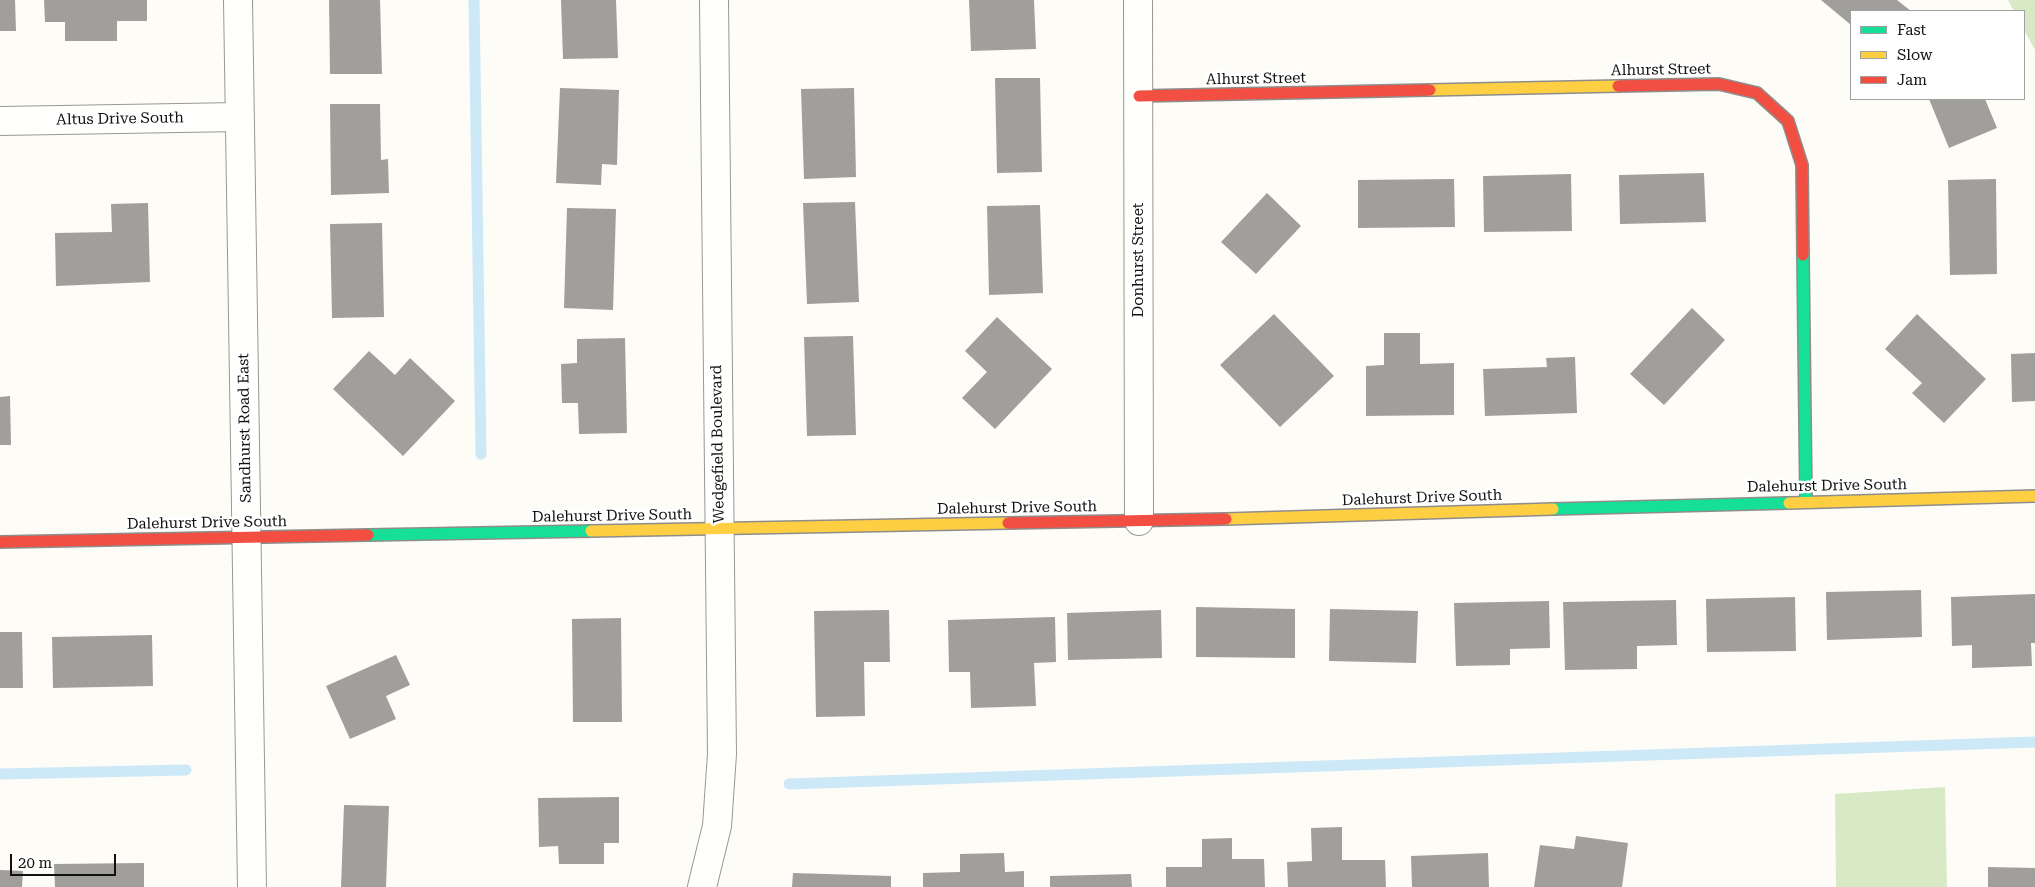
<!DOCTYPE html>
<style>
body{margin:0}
#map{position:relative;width:2035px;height:887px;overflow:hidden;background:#fdfcf7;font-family:"Roboto Serif",serif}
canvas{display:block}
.legend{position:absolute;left:1850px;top:10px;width:175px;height:90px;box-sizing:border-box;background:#fff;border:1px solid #a0a0a0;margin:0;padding:6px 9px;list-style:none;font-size:15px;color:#111}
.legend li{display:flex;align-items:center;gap:10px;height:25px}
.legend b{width:25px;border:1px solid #a0a0a0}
.scale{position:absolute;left:10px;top:854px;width:106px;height:22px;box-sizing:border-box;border:2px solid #111;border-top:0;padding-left:6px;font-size:15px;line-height:18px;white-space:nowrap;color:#111;-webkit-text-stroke:4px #fff;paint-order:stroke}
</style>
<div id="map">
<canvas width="2035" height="887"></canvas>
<ul class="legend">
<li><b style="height:6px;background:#16e098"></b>Fast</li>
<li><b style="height:6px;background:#ffcf43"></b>Slow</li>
<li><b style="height:6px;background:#f24e42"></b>Jam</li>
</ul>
<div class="scale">20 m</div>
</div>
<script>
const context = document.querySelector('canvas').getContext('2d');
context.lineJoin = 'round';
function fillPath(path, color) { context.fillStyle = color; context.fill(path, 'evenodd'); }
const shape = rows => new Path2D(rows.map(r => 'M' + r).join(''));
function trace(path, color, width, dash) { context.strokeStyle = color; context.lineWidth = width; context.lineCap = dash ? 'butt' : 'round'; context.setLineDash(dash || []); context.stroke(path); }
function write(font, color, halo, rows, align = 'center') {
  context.font = font + ' "Roboto Serif",serif'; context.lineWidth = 5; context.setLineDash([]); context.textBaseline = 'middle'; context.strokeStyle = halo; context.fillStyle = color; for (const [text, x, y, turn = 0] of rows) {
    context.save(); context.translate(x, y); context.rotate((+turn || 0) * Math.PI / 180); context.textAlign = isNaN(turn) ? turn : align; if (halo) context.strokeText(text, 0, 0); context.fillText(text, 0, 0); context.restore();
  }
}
fillPath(shape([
 [2008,0,2035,0,2035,50,2024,30,2024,11,2014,11],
 [1945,787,1947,887,1836,887,1835,794]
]), '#d8eac5');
trace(shape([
 [474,0,481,454],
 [0,774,186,770],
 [789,784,2035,742]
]), '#cde8f7', 11);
fillPath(shape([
 [0,0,15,0,16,31,0,31],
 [44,0,147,0,147,21,117,21,117,41,65,41,65,22,45,22],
 [329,0,380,0,382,74,330,74],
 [561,0,616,0,618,58,563,59],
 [969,0,1034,0,1036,49,971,51],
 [1821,0,1897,0,1911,11,1851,11,1851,25],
 [995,78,1040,78,1042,172,997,173],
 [560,88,619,90,617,165,602,164,601,185,556,183],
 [854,88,856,177,804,179,801,89],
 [1929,99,1985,99,1997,128,1949,148],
 [330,104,380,104,381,160,388,159,389,193,331,195],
 [1704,173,1706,222,1620,224,1619,175],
 [1571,174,1572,231,1484,232,1483,176],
 [1454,179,1455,227,1358,228,1358,180],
 [1996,179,1997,274,1950,275,1948,180],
 [1267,193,1301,226,1256,274,1221,242],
 [855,202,859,302,807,304,803,203],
 [148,203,150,282,56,286,55,233,112,232,111,204],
 [1040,205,1043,293,989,295,987,206],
 [567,208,616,209,613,310,564,308],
 [382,223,384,317,332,318,330,224],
 [1692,308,1725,340,1664,405,1630,374],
 [1274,314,1334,376,1280,427,1220,365],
 [1917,314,1986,379,1944,423,1912,393,1922,383,1885,349],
 [997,317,1052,369,995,429,962,398,987,372,965,351],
 [1384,333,1420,333,1420,364,1454,363,1454,415,1366,416,1366,366,1384,365],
 [853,336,856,435,807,436,804,337],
 [625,338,627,433,579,434,578,403,562,403,561,364,577,363,577,339],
 [369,351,395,375,410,358,455,401,403,456,333,389],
 [2035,353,2035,401,2012,402,2011,354],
 [1575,357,1577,413,1485,416,1483,369,1547,367,1546,358],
 [10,396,11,445,0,445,0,397],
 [1921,590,1922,637,1827,640,1826,592],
 [2035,594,2035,643,2031,643,2032,666,1972,668,1972,645,1952,646,1951,597],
 [1795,597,1796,651,1707,652,1706,599],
 [1676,600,1677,645,1637,646,1637,669,1565,670,1563,602],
 [1549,601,1550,648,1510,649,1510,665,1456,666,1454,603],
 [1196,607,1295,609,1295,658,1196,657],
 [1330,609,1418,611,1416,663,1329,661],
 [889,610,890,662,864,662,865,716,816,717,814,611],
 [1161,610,1162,658,1068,660,1067,613],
 [1055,617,1056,662,1034,663,1036,706,971,708,970,672,949,672,948,620],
 [621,618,622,722,573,722,572,619],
 [0,632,22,632,23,688,0,688],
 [152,635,153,686,53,688,52,637],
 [396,655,410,685,386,696,396,719,350,739,326,686],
 [619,797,619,843,604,843,604,864,559,864,558,846,539,847,538,798],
 [344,805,389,806,386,887,341,887],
 [1342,827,1342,860,1385,860,1386,887,1288,887,1287,862,1312,861,1311,828],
 [1576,836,1628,843,1622,887,1534,887,1540,845,1574,849],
 [1232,838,1232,859,1264,859,1265,887,1166,887,1166,867,1202,867,1202,839],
 [1004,853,1005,872,1024,871,1024,887,923,887,923,873,960,872,960,854],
 [1488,853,1489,887,1412,887,1411,856],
 [144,863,144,887,55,887,54,864],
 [1988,867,2035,868,2035,887,1988,887],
 [0,870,23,871,22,887,0,887],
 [793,873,891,876,891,887,792,887],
 [1131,874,1132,887,1050,887,1050,876]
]), '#a19f9c');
const street = shape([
 [238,0,252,887],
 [1138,0,1139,521],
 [0,121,239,117],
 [702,887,717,826,722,754,714,0]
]);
const fast = shape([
 [1803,255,1806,502],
 [1553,509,1789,503],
 [368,535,591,531]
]);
const slow = shape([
 [1430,90,1618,86],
 [1789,503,2035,496],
 [1226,519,1553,509],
 [591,531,1008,523]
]);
const jam = shape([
 [1618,86,1719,84,1757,93,1788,121,1802,165,1803,255],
 [1139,96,1430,90],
 [1008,523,1226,519],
 [0,542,368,535]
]);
trace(street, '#979795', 30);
trace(fast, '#8e8d8b', 14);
trace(slow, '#8e8d8b', 14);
trace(jam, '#8e8d8b', 14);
trace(street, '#fffffe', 28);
trace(fast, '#16e098', 11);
trace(slow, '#ffcf43', 11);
trace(jam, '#f24e42', 11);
write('15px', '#111', '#fff', [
 ["Alhurst Street",1661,70,-1],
 ["Alhurst Street",1256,79,-1],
 ["Altus Drive South",120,119,-1],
 ["Donhurst Street",1139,260,-90],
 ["Sandhurst Road East",245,428,-91],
 ["Wedgefield Boulevard",718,444,-91],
 ["Dalehurst Drive South",1827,486,-1],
 ["Dalehurst Drive South",1422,498,-2],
 ["Dalehurst Drive South",1017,508,-1],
 ["Dalehurst Drive South",612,516,-1],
 ["Dalehurst Drive South",207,523,-1]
]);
</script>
